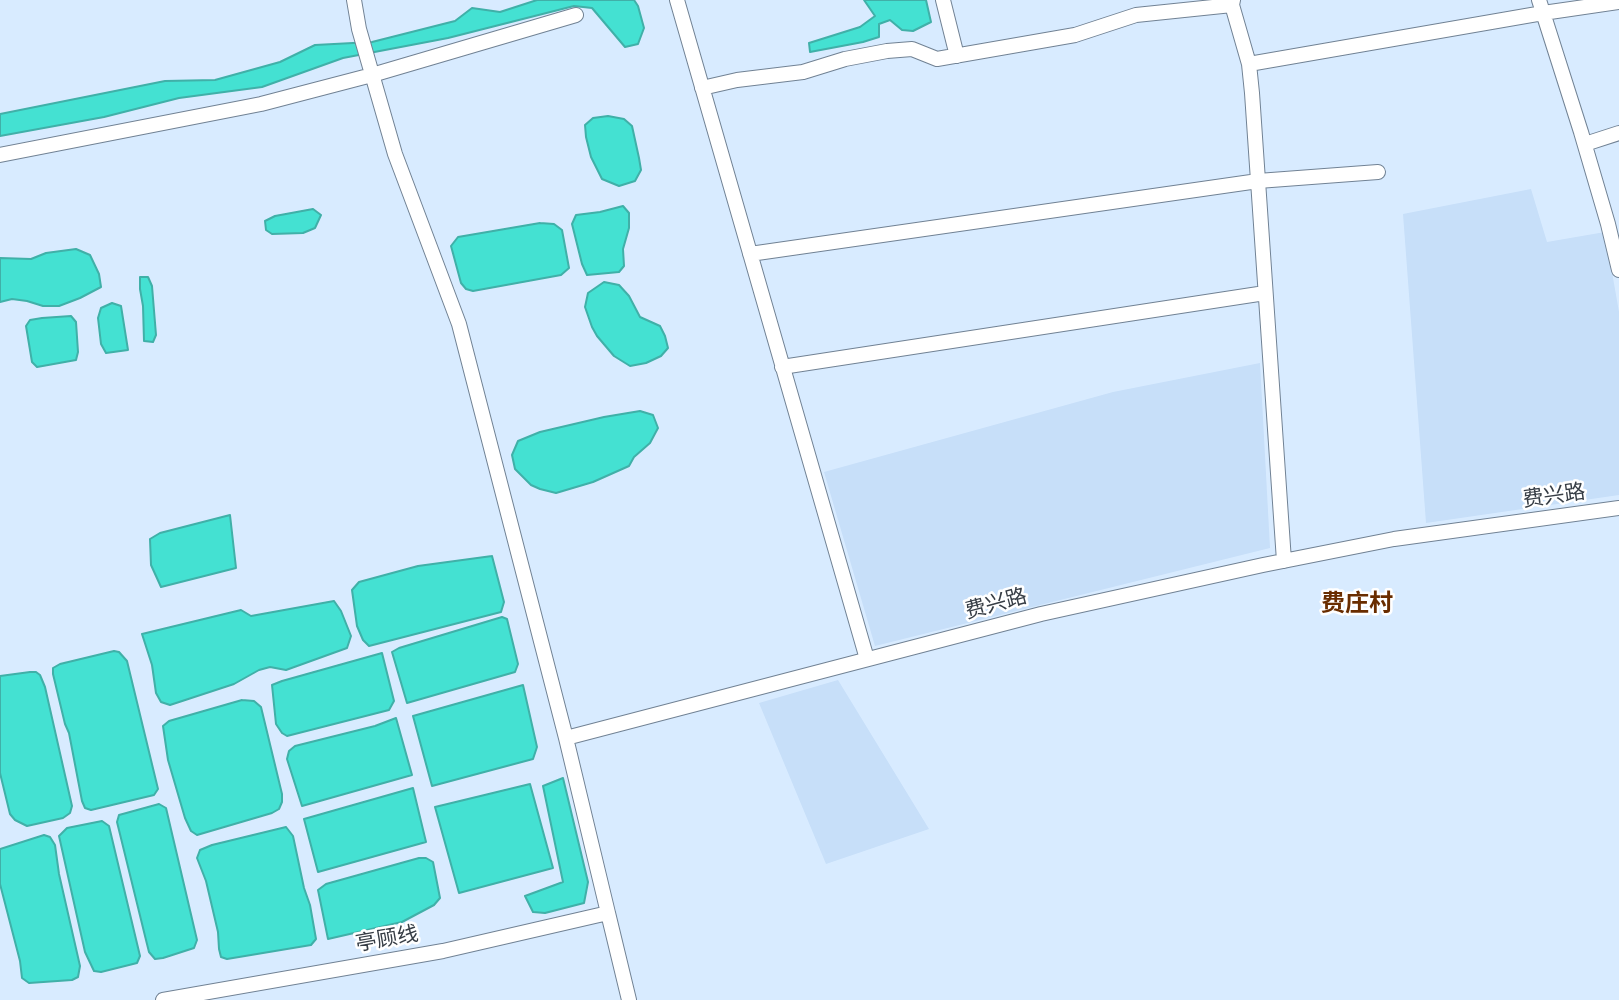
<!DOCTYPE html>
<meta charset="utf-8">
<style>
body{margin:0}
canvas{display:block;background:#d8ebff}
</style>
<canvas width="1619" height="1000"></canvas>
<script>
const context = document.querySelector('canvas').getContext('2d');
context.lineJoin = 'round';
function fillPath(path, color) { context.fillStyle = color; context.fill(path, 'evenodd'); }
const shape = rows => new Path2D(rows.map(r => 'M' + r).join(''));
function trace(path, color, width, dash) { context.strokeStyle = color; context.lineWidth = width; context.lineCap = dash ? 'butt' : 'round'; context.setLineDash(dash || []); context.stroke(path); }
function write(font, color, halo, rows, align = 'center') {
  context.font = font + ' Quicksand,"Noto Sans SC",sans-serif'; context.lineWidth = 5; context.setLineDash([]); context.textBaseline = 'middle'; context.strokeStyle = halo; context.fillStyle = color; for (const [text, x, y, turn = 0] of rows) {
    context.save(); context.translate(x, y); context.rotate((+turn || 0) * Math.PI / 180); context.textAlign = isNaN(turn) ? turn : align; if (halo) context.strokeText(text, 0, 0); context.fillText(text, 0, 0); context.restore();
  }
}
fillPath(shape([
 [1531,189,1547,242,1605,232,1619,312,1619,495,1426,523,1403,214],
 [1260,363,1270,548,875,646,824,472,1113,392],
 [838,680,929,829,826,864,759,703]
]), '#c7dff9');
const water = shape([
 [537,0,634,0,638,6,644,28,638,44,625,47,592,8,574,6,448,38,343,58,262,87,179,98,104,117,0,136,0,114,165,81,215,80,280,62,315,45,372,42,455,21,472,8,500,12,537,0],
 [864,0,926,0,931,22,913,31,902,30,890,20,879,24,879,37,863,42,810,52,809,43,860,27,875,16,864,0],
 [608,116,624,119,632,126,639,158,641,170,635,181,619,186,602,179,591,157,586,137,585,125,593,118,608,116],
 [623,206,629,213,629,228,623,249,624,266,619,272,587,275,582,264,572,224,576,215,600,212,623,206],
 [313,209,321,215,315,228,303,233,272,234,266,230,265,221,275,216,313,209],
 [540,223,554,224,562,230,569,268,561,275,473,291,466,289,461,283,451,246,458,237,540,223],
 [76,249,90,255,99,274,101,287,80,298,59,306,43,306,27,301,12,299,0,302,0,258,31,259,46,253,76,249],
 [140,277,148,277,152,286,156,335,153,342,144,341,143,306,140,289,140,277],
 [604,282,619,285,629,296,640,317,660,326,665,336,668,348,661,356,646,363,630,366,614,356,597,336,592,327,585,307,588,293,604,282],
 [112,303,121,306,128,350,106,353,101,344,98,318,101,308,112,303],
 [71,316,76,322,78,352,76,360,37,367,32,362,26,326,30,320,42,318,71,316],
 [640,411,653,415,658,428,650,443,634,457,629,466,593,482,556,493,540,489,531,485,515,469,512,455,518,441,540,432,604,417,640,411],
 [230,515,236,568,161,587,151,565,150,539,160,533,230,515],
 [492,556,504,602,501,612,369,646,363,640,357,626,352,590,359,582,418,566,492,556],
 [334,601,341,611,351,636,347,648,286,670,270,667,259,670,234,684,170,705,161,702,156,693,152,665,142,634,241,610,251,616,334,601],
 [502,617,507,619,518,664,515,672,407,703,392,652,399,648,502,617],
 [114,651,119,652,127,661,158,789,154,795,91,810,85,808,82,801,69,733,65,724,53,674,53,668,60,664,114,651],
 [382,653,394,701,389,710,287,736,282,733,276,724,272,685,282,681,382,653],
 [30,672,36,672,40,675,45,687,72,806,70,813,63,818,27,826,15,820,10,814,0,773,0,676,30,672],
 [523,685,537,747,533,759,432,786,413,716,523,685],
 [242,700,254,701,261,707,282,794,282,802,279,809,272,813,197,835,191,831,185,818,168,760,163,726,169,721,242,700],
 [396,718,412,775,302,806,287,759,289,751,295,746,375,726,396,718],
 [563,778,588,882,584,903,545,913,533,912,525,896,563,882,543,786,563,778],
 [530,784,553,868,459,893,435,807,530,784],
 [413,788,426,842,318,872,304,819,413,788],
 [159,804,166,808,197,940,194,948,163,958,155,959,149,952,146,940,117,822,119,815,159,804],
 [102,821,109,826,140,956,137,963,101,972,94,971,85,952,59,836,67,828,102,821],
 [286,827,293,836,304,888,310,905,316,939,311,945,227,959,221,957,219,949,218,932,206,881,197,858,200,850,212,845,286,827],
 [44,835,50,837,55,845,59,874,80,966,78,977,72,980,29,983,22,978,20,961,0,884,0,849,44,835],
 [419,858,426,858,433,862,440,898,434,905,402,922,328,939,318,890,326,884,419,858]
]);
fillPath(water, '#44e1d2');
trace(water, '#40b0a8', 2);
const minor = shape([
 [354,0,359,29,395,154,459,324,566,738,608,913],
 [677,0,867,659],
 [943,0,957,56],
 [1233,0,1232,5,1249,64,1252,93,1284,561],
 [1539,0,1581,132,1608,224,1619,270],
 [1249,64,1543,13,1619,2],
 [702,88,737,80,803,72,845,59,887,51,912,49,937,59,1075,35,1136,15,1232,5],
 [1585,144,1619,133],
 [0,155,261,104,372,75,576,15],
 [750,254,1258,181,1378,172],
 [782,367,1265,293],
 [566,738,1041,614,1263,565,1394,539,1619,508],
 [163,1000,443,951,608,913,629,1000]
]);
trace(minor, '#718294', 16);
trace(minor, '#fff', 14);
write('21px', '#363d45', '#fff', [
 ["费兴路",1554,496,-8],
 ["费兴路",996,604,-15],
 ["亭顾线",387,939,-10]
]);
write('bold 24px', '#692d00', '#fff', [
 ["费庄村",1357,604]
]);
</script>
